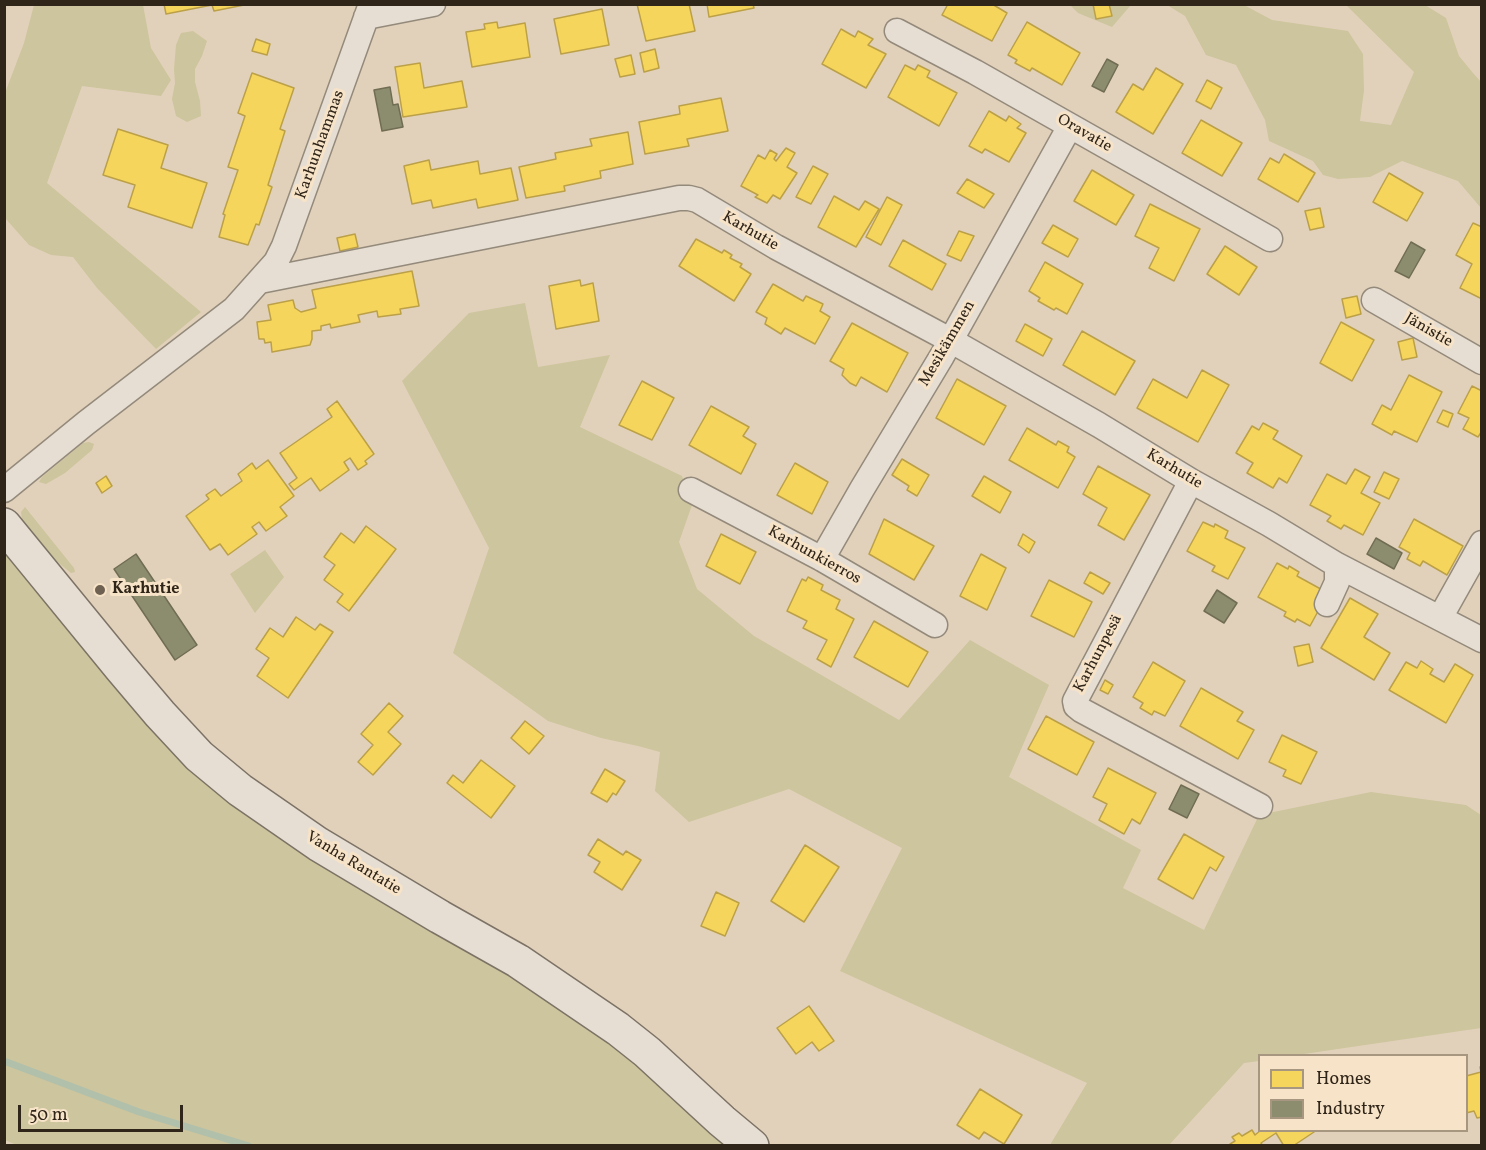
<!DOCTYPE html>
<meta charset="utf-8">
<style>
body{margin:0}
#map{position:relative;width:1486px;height:1150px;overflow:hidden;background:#e1d1ba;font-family:Vollkorn,serif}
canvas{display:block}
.frame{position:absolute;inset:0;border:6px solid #302519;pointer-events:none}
.legend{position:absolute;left:1258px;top:1054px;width:210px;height:78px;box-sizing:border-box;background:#f7e3c7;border:2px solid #a79781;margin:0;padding:8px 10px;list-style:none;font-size:18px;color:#302519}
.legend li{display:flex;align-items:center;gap:12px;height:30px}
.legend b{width:30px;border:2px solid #a79781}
.scale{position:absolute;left:18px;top:1105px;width:165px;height:27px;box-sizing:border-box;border:3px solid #302519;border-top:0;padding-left:8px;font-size:18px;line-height:21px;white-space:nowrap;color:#302519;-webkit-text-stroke:4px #f7e3c7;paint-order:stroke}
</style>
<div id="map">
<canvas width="1486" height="1150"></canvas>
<div class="frame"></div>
<ul class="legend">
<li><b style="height:16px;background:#f6d55c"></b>Homes</li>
<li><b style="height:16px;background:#8c8c6e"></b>Industry</li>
</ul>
<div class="scale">50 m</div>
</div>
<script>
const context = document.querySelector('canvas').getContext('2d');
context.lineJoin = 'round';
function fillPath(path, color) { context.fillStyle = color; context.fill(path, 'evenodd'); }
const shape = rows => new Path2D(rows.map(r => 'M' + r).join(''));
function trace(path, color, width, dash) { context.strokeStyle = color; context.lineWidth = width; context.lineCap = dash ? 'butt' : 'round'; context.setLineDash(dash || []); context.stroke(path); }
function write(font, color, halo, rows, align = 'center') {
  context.font = font + ' Vollkorn,serif'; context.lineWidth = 6; context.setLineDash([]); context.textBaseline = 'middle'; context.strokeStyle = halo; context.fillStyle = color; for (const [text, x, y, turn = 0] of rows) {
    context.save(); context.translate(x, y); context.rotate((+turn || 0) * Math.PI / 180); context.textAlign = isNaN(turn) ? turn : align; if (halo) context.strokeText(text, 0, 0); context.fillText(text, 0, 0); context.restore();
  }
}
fillPath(shape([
 [34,5,143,5,151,48,171,80,161,96,82,86,47,183,201,312,156,349,97,288,73,257,51,255,29,245,5,218,5,93,24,43],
 [1070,5,1131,5,1112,27,1078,13],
 [1167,5,1244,5,1272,20,1348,31,1363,54,1364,90,1360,121,1391,125,1414,72,1346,5,1425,5,1446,18,1459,56,1473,73,1481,82,1481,208,1458,181,1402,161,1370,177,1338,179,1323,175,1313,161,1269,141,1265,120,1236,65,1206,55,1185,16],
 [193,31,207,41,202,56,195,69,195,82,200,101,201,116,187,122,176,116,172,99,175,83,174,69,176,45,181,33],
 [525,303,538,367,610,355,580,427,682,476,692,505,679,542,697,589,754,636,899,720,970,640,1049,685,1009,777,1141,850,1123,888,1204,930,1259,815,1371,792,1466,805,1481,815,1481,1028,1297,1055,1260,1056,1259,1061,1244,1063,1169,1145,1050,1145,1087,1083,840,971,902,848,789,789,689,822,655,791,660,752,638,746,601,738,548,721,453,653,489,548,402,381,469,313],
 [89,442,94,444,92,450,65,473,46,484,39,482,42,477,83,443],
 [25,507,74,568,75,572,71,573,39,547,22,520,21,512],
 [4,547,135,704,598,1029,732,1145,19,1146,5,1140],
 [265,550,284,577,255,613,230,574]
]), '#cdc59d');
const homes = shape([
 [164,4,249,4,214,11,212,5,166,14,164,4],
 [637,4,689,4,695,31,646,41,637,4],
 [707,4,753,4,754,8,709,17,707,4],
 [948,4,992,4,1007,13,992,41,942,15,948,4],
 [1093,4,1109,4,1112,16,1096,19,1093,4],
 [602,9,609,45,561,54,554,19,602,9],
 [497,22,498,28,525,23,530,57,472,67,466,32,485,29,484,24,497,22],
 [1027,22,1080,53,1062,85,1032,68,1030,71,1015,63,1017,60,1008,55,1027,22],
 [841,29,855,37,858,31,873,39,868,45,886,54,866,88,822,64,841,29],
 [256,39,270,44,267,55,252,51,256,39],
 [655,49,659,68,644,72,640,53,655,49],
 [631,55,635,74,620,77,615,59,631,55],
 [420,63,424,88,462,81,467,107,403,117,395,67,420,63],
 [905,65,915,70,918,65,930,71,927,77,957,93,939,126,888,97,905,65],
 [1156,68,1183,84,1153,134,1116,112,1133,84,1143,90,1156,68],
 [252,73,294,88,280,129,285,131,268,185,272,187,259,225,256,224,248,245,219,237,225,215,223,214,238,170,228,167,245,116,238,113,252,73],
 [1207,80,1222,88,1211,109,1196,101,1207,80],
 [721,98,728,131,687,139,689,146,645,154,639,122,680,114,679,106,721,98],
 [989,111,1006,121,1009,116,1021,124,1017,128,1026,133,1009,162,985,149,982,153,969,146,989,111],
 [1201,120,1242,143,1222,176,1182,153,1201,120],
 [118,129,168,145,161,168,207,183,192,228,128,207,135,185,103,175,118,129],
 [628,132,633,164,600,171,601,178,564,186,565,191,526,198,519,167,556,159,555,153,592,146,590,139,628,132],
 [786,148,795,153,787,167,797,173,780,199,773,195,767,203,755,197,758,195,741,186,758,155,765,159,770,150,777,154,774,159,776,161,786,148],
 [1284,154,1315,173,1298,202,1258,179,1270,158,1279,163,1284,154],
 [429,160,431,170,478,161,480,174,511,168,518,200,478,208,476,199,433,208,431,200,412,204,404,166,429,160],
 [813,166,828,174,811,204,796,197,813,166],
 [1092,170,1134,195,1116,225,1074,201,1092,170],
 [1389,173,1423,193,1407,221,1373,202,1389,173],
 [967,179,994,194,984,208,957,193,967,179],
 [834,196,859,210,865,201,879,209,856,247,818,227,834,196],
 [887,197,902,205,881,245,866,237,887,197],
 [1150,204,1200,229,1174,281,1149,268,1159,248,1135,236,1150,204],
 [1320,208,1324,227,1310,230,1305,211,1320,208],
 [1473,223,1482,227,1482,299,1460,288,1472,264,1456,255,1473,223],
 [1053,225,1078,239,1068,257,1042,243,1053,225],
 [959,231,974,236,961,261,947,255,959,231],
 [355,234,358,247,340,251,337,238,355,234],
 [696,239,722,253,724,250,732,255,730,258,742,264,740,267,751,274,734,301,679,266,696,239],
 [903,240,946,264,932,290,889,266,903,240],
 [1225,246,1257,267,1239,295,1207,274,1225,246],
 [1045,262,1083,284,1067,314,1056,308,1054,310,1038,301,1040,298,1029,291,1045,262],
 [412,271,419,306,400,309,401,314,378,317,377,311,358,315,360,322,331,328,330,324,321,326,321,330,312,331,312,339,310,345,272,352,271,342,265,343,264,339,259,339,257,322,271,320,268,305,293,300,295,308,301,312,316,308,312,290,412,271],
 [580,280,581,286,593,283,599,321,556,329,549,286,580,280],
 [773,284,803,301,806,296,823,304,820,311,830,317,815,344,785,328,781,334,765,324,767,318,756,312,773,284],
 [1357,296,1361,314,1346,318,1342,299,1357,296],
 [1341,322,1374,340,1352,381,1320,363,1341,322],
 [852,323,908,353,887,392,861,377,856,386,850,383,842,375,844,369,830,361,852,323],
 [1025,324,1052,339,1043,356,1016,341,1025,324],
 [1082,331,1135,361,1115,395,1063,365,1082,331],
 [1413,338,1417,357,1402,360,1398,342,1413,338],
 [1202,370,1229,385,1198,442,1137,408,1153,379,1187,398,1202,370],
 [1409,375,1442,392,1417,442,1394,431,1392,435,1372,424,1382,405,1391,410,1409,375],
 [957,379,1006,406,984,445,936,418,957,379],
 [642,381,674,398,652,440,619,425,642,381],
 [1472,386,1482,391,1482,431,1478,437,1463,429,1469,418,1458,413,1472,386],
 [337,401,374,454,365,461,367,464,358,470,350,458,344,462,349,470,320,491,311,478,294,490,289,484,297,478,280,453,332,417,327,409,337,401],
 [711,406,749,427,743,436,756,444,741,474,689,445,711,406],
 [1443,410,1453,414,1448,427,1437,422,1443,410],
 [1263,423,1278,431,1273,439,1302,456,1287,483,1279,478,1273,488,1247,473,1253,463,1236,453,1252,426,1259,430,1263,423],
 [1027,428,1056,445,1058,441,1069,447,1067,452,1075,457,1058,488,1009,460,1027,428],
 [902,459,929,475,917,496,907,490,909,486,892,475,902,459],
 [268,460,294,496,280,507,287,516,266,531,259,522,252,527,257,534,228,555,220,544,210,550,186,516,209,499,206,495,215,489,221,496,242,481,238,474,252,463,256,469,268,460],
 [795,463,828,482,812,514,777,495,795,463],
 [1098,466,1150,495,1124,540,1098,525,1107,508,1083,494,1098,466],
 [1355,469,1370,477,1361,493,1380,503,1363,535,1344,525,1341,529,1327,521,1331,516,1310,505,1327,474,1346,484,1355,469],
 [1384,472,1399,479,1389,499,1374,492,1384,472],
 [106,476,112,486,102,493,96,483,106,476],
 [984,476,1011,492,1000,513,972,496,984,476],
 [884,519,934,546,914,580,869,554,884,519],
 [1414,519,1463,546,1447,575,1423,561,1420,566,1407,559,1410,553,1399,547,1414,519],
 [1203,522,1214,527,1215,524,1228,531,1225,538,1245,548,1228,579,1212,571,1215,566,1187,551,1203,522],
 [366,526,396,549,349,611,337,602,343,594,324,580,335,565,324,557,341,533,354,543,366,526],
 [721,534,756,552,740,584,706,566,721,534],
 [1023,534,1035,542,1029,553,1018,545,1023,534],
 [981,554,1006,568,987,610,960,596,981,554],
 [1277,563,1288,569,1289,566,1299,572,1297,576,1328,593,1310,626,1297,619,1295,622,1284,616,1286,612,1258,597,1277,563],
 [1090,572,1110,583,1103,594,1084,583,1090,572],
 [808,577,823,585,821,590,840,600,836,609,854,619,831,667,817,659,827,640,803,628,807,621,787,611,802,579,806,581,808,577],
 [1049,580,1092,602,1074,637,1031,616,1049,580],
 [1350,598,1378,614,1364,637,1390,653,1374,680,1321,648,1350,598],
 [296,617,315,630,320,624,333,632,288,698,257,676,269,658,256,649,270,628,283,637,296,617],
 [874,621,928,652,908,687,854,657,874,621],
 [1309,644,1313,662,1298,666,1294,647,1309,644],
 [1421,661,1433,669,1430,674,1444,682,1455,664,1473,675,1446,723,1389,690,1406,662,1417,668,1421,661],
 [1153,662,1185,681,1165,716,1154,711,1152,715,1140,708,1143,703,1133,697,1153,662],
 [1105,680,1113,685,1108,694,1100,690,1105,680],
 [1201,688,1243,712,1237,721,1254,730,1238,759,1180,726,1201,688],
 [389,703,403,716,388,732,401,744,373,775,358,762,373,745,361,734,389,703],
 [1046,716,1094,742,1077,775,1028,749,1046,716],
 [525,721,544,736,529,754,511,738,525,721],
 [1282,735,1317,752,1301,784,1283,776,1286,770,1269,762,1282,735],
 [481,760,515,786,491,818,447,783,453,775,463,783,481,760],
 [1108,768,1156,793,1140,824,1132,819,1124,834,1099,820,1107,804,1093,797,1108,768],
 [605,769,625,781,616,795,613,793,607,802,591,793,605,769],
 [1184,834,1224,857,1216,871,1210,867,1193,899,1158,879,1184,834],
 [598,839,623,855,626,851,641,860,622,890,594,872,600,862,588,855,598,839],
 [805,845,839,867,804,922,771,901,805,845],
 [716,892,739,903,725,936,701,926,716,892],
 [809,1006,834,1041,819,1051,812,1042,796,1054,777,1028,809,1006],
 [1480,1067,1482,1067,1482,1117,1477,1118,1474,1111,1466,1113,1466,1076,1481,1072,1480,1067],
 [980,1089,1022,1115,1004,1144,984,1132,979,1139,957,1125,980,1089],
 [1252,1130,1255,1135,1261,1130,1317,1130,1293,1146,1284,1146,1276,1133,1261,1143,1263,1146,1231,1146,1230,1144,1235,1141,1232,1137,1239,1133,1242,1136,1252,1130]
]);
fillPath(homes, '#f6d55c');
trace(homes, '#bba048', 1.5);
const industry = shape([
 [1107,59,1118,65,1104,92,1092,86,1107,59],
 [390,87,393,105,398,104,403,127,382,131,374,90,390,87],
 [1411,242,1425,250,1409,278,1395,271,1411,242],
 [1376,538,1402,553,1394,569,1367,554,1376,538],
 [136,554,197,645,175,660,114,569,136,554],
 [1217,590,1237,603,1224,623,1204,611,1217,590],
 [1181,785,1199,794,1187,818,1169,809,1181,785]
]);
fillPath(industry, '#8c8c6e');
trace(industry, '#706d54', 1.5);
trace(shape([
 [4,1061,139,1112,249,1146]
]), '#b1c0ab', 7);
const minor = shape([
 [366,17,433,4],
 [897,31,975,72,1270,239],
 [260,281,679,198,689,198,697,200,776,247,950,340,1099,425,1191,481,1269,524,1337,565,1482,640],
 [1374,300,1482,362],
 [1191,481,1075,701,1076,706,1081,710,1260,806],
 [4,490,86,423,234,309,276,262,284,246,371,4],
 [691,490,822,559,935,625],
 [822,559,862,489,942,356,1070,126],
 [1327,604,1337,582,1337,565],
 [1440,618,1482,543]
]);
const secondary = shape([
 [4,525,121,668,160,714,199,756,240,790,318,844,440,917,518,961,618,1029,647,1052,722,1121,752,1146]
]);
trace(minor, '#948a7b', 27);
trace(secondary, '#7c7265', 36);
trace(minor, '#e6ded3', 24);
trace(secondary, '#e6ded3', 33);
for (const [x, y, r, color] of [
 [100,590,6,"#6e6151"]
]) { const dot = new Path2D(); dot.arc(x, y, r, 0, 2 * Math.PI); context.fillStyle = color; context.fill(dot); trace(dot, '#f7e3c7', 2); }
write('16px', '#302519', '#f7e3c7', [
 ["Oravatie",1084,134,30],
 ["Karhunhammas",321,145,-70],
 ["Karhutie",750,232,30],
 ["Jänistie",1428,331,30],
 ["Mesikämmen",948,344,-60],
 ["Karhutie",1174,470,31],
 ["Karhunkierros",814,556,29],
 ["Karhunpesä",1099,654,-62],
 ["Vanha Rantatie",353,864,31]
]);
write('bold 16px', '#302519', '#f7e3c7', [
 ["Karhutie",112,590]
], 'left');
</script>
